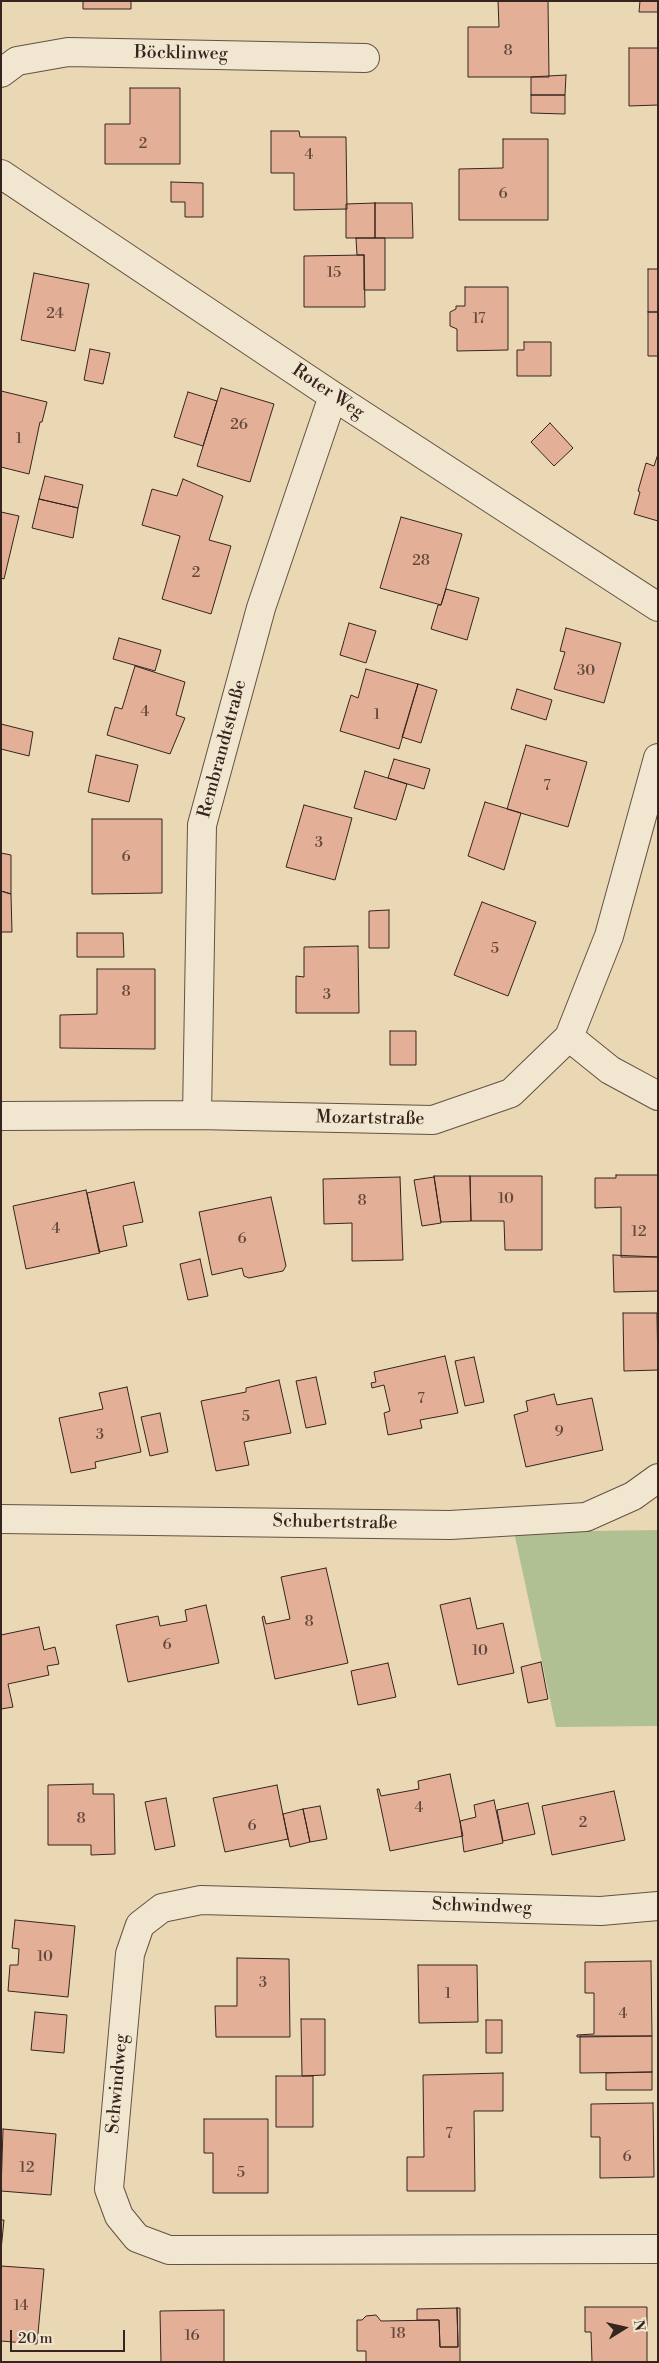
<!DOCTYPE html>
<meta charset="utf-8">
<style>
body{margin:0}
#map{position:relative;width:659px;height:2363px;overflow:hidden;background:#ead8b5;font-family:"Libre Bodoni",serif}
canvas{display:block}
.frame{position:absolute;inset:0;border:2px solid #35251e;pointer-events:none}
.north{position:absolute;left:599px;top:2303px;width:50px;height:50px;-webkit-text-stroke:4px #f1e6cf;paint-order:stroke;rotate:80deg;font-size:14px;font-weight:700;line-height:20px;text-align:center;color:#35251e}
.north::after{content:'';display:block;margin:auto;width:18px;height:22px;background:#35251e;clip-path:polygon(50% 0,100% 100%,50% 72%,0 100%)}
.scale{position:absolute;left:10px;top:2330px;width:115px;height:22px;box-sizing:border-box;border:2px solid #35251e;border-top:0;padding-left:6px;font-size:15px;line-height:18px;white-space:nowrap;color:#35251e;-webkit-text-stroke:4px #f1e6cf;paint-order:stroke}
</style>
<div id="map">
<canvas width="659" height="2363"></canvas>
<div class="frame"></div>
<div class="north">N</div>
<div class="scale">20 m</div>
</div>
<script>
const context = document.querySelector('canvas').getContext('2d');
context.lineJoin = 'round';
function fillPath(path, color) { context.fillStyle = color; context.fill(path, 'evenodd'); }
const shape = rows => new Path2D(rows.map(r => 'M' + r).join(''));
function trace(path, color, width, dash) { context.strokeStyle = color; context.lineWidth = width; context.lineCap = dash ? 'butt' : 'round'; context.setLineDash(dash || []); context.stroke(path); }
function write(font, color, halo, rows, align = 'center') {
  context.font = font + ' "Libre Bodoni",serif'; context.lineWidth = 4; context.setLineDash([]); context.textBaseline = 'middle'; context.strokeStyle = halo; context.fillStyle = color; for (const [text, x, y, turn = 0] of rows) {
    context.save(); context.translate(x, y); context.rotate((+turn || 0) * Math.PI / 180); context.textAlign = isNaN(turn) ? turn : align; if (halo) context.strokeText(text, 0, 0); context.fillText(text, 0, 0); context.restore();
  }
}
fillPath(shape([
 [658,1530,658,1726,556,1727,514,1532]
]), '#b0c092');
const building = shape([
 [83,1,131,1,131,9,83,9,83,1],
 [498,1,548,1,549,77,468,77,468,27,499,27,498,1],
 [640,1,658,1,658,12,639,12,640,1],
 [629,48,658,48,658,105,629,106,629,48],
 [566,75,565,95,531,95,531,77,566,75],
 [130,88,180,88,180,164,105,164,105,124,130,124,130,88],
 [531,95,565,95,565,114,531,113,531,95],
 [271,131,299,131,300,137,346,137,347,209,294,210,294,173,271,173,271,131],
 [503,139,548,139,548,220,459,220,459,169,503,168,503,139],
 [171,182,203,183,203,217,185,217,185,202,171,202,171,182],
 [375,203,412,203,413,238,375,238,375,203],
 [375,203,375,238,346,238,346,204,375,203],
 [356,238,385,238,385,290,364,290,364,255,357,255,356,238],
 [364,255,365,307,304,307,304,256,364,255],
 [648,269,658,269,658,312,648,312,648,269],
 [34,273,89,284,75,351,21,340,34,273],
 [465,287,508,287,508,350,457,351,457,329,450,326,450,312,456,309,456,306,465,306,465,287],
 [648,312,658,312,658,356,648,356,648,312],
 [524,342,551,342,551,376,517,376,517,350,524,350,524,342],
 [90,349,110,353,103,384,84,380,90,349],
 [221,388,274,404,250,482,197,466,221,388],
 [1,391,47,402,42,422,40,422,29,474,1,467,1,391],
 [188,392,217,401,203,446,174,437,188,392],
 [550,423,573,448,554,466,531,442,550,423],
 [658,454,658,521,634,514,640,492,638,491,646,463,654,466,658,454],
 [45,476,83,485,78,508,39,499,45,476],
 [183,479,223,496,209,540,231,546,211,614,162,599,180,536,142,525,152,489,177,496,183,479],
 [39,499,78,508,73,538,32,528,39,499],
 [1,512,19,516,4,579,1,578,1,512],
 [401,517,462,534,441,605,380,588,401,517],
 [446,589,479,598,467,640,431,629,438,605,441,605,446,589],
 [349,623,376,631,366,663,340,655,349,623],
 [566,628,621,643,604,703,554,689,565,652,560,651,566,628],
 [119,638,161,650,155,671,113,659,119,638],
 [135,666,185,682,176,715,185,718,170,754,107,735,115,707,122,709,135,666],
 [366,669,418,684,399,749,340,731,351,695,358,698,366,669],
 [418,684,437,690,421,743,402,737,418,684],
 [517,689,552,700,546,720,511,709,517,689],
 [1,724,33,732,29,756,1,749,1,724],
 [526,745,587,762,568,827,507,809,526,745],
 [96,755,138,765,129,802,88,792,96,755],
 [394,759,430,769,424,789,388,778,394,759],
 [365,771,407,784,396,820,354,808,365,771],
 [485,802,521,813,504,870,468,856,485,802],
 [304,805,352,818,335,880,286,867,304,805],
 [92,819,162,819,162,893,92,894,92,819],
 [1,853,11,855,11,894,1,891,1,853],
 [1,891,11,894,12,932,1,932,1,891],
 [482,902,536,922,508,996,454,975,482,902],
 [389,910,389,948,369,948,369,911,389,910],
 [77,933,123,933,124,957,77,957,77,933],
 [358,946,359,1013,296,1013,296,976,304,977,304,947,358,946],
 [97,969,155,969,155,1049,60,1048,60,1015,97,1014,97,969],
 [390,1031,416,1031,416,1065,390,1065,390,1031],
 [616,1175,658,1175,658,1257,621,1257,621,1207,595,1208,595,1178,616,1178,616,1175],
 [434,1176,470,1176,471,1221,441,1222,434,1176],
 [470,1176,542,1176,542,1250,505,1250,504,1221,471,1221,470,1176],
 [400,1177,403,1260,352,1261,352,1223,324,1224,323,1179,400,1177],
 [434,1177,441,1223,422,1226,414,1180,434,1177],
 [134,1182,143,1222,123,1226,127,1246,99,1252,87,1193,134,1182],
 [86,1190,100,1253,26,1269,13,1206,86,1190],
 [271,1197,286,1266,283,1271,249,1278,244,1276,242,1268,212,1275,199,1212,271,1197],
 [613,1255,658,1257,658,1291,614,1292,613,1255],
 [200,1259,208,1296,188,1300,180,1264,200,1259],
 [623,1313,657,1313,658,1370,624,1371,623,1313],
 [445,1356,458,1413,420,1420,422,1428,388,1435,384,1413,390,1411,384,1385,372,1388,371,1383,376,1382,374,1372,445,1356],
 [474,1357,484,1402,465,1406,455,1361,474,1357],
 [316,1377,326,1424,306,1428,296,1381,316,1377],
 [279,1380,291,1433,244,1442,249,1465,216,1471,201,1401,246,1392,246,1388,279,1380],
 [127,1387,141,1452,95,1462,96,1468,71,1473,59,1418,103,1409,99,1393,127,1387],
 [554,1394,557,1405,592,1398,603,1450,526,1467,514,1415,528,1411,526,1401,554,1394],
 [160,1413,168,1452,150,1456,141,1417,160,1413],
 [326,1568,348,1663,275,1679,262,1617,264,1616,266,1624,290,1619,281,1577,326,1568],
 [470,1598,477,1629,503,1623,514,1673,458,1685,440,1605,470,1598],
 [206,1605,219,1663,128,1682,116,1625,158,1616,160,1626,187,1621,185,1610,206,1605],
 [39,1627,44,1650,55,1647,59,1664,47,1666,49,1675,8,1684,13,1707,1,1709,1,1635,39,1627],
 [541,1662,548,1699,528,1703,521,1667,541,1662],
 [388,1663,396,1697,358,1705,351,1671,388,1663],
 [450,1774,463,1836,390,1851,377,1789,379,1789,381,1796,419,1789,418,1781,450,1774],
 [93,1784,93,1794,114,1794,115,1854,91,1855,91,1845,48,1845,48,1785,93,1784],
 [277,1785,288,1839,225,1852,213,1798,277,1785],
 [614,1791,625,1840,552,1855,542,1806,614,1791],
 [166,1798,175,1846,155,1850,145,1802,166,1798],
 [494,1800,503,1843,464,1852,460,1821,476,1817,474,1805,494,1800],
 [528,1803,535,1834,503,1841,497,1810,528,1803],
 [320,1806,327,1839,310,1842,303,1809,320,1806],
 [303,1809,310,1842,290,1847,283,1814,303,1809],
 [15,1920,75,1926,68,1997,8,1991,10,1965,18,1965,19,1949,12,1948,15,1920],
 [237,1958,289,1959,290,2037,216,2037,215,2006,237,2006,237,1958],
 [651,1961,652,2036,577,2037,577,2035,594,2034,594,1993,585,1993,585,1962,651,1961],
 [418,1965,477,1965,478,2022,419,2023,418,1965],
 [35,2012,67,2015,64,2053,31,2050,35,2012],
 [301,2019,325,2019,325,2075,302,2076,301,2019],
 [486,2020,502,2020,502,2053,486,2053,486,2020],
 [580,2036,652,2036,652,2072,580,2073,580,2036],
 [652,2072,652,2090,606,2090,606,2073,652,2072],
 [503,2073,503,2111,474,2111,475,2191,407,2191,407,2157,424,2157,423,2075,503,2073],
 [276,2076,313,2076,313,2127,276,2127,276,2076],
 [653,2103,654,2177,600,2178,600,2137,591,2137,591,2104,653,2103],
 [204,2119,268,2119,268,2193,213,2193,213,2153,204,2153,204,2119],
 [3,2129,56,2134,51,2195,1,2191,3,2129],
 [1,2220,4,2220,1,2250,1,2220],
 [1,2266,44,2269,37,2344,1,2341,1,2266],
 [585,2307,647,2307,647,2362,592,2362,591,2332,585,2332,585,2307],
 [457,2308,460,2308,460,2362,366,2362,366,2351,357,2351,357,2320,362,2320,366,2316,376,2315,381,2321,439,2320,440,2347,458,2347,457,2308],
 [457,2308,458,2347,440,2347,439,2320,417,2320,417,2309,457,2308],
 [224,2310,224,2362,161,2362,160,2311,224,2310]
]);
fillPath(building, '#e4af97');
trace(building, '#35251e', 1);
const minor = shape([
 [1,73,17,61,68,52,365,58],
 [1,174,333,396,658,607],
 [569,1037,610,1070,658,1096],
 [197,1115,202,825,261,608,333,396],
 [1,1116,197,1115,433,1120,511,1093,569,1037,609,936,658,758],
 [1,1519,450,1525,586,1517,633,1496,658,1478],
 [658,1906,601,1911,201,1900,162,1908,140,1925,130,1954,109,2189,119,2216,137,2238,169,2250,658,2249]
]);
trace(minor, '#625244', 30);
trace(minor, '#f1e6cf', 28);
write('15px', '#61483c', null, [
 ["8",508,51],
 ["2",143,144],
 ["4",309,155],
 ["6",503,194],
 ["15",334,273],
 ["24",55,314],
 ["17",479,319],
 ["26",239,425],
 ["1",19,439],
 ["28",421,561],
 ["2",196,573],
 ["30",586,671],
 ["4",145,712],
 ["1",377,715],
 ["7",547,786],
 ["3",319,843],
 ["6",126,857],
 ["5",495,949],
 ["8",126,992],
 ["3",327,995],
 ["10",506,1199],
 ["8",362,1201],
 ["4",56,1229],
 ["12",639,1232],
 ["6",242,1239],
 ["7",421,1399],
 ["5",246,1417],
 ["9",559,1432],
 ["3",100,1435],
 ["8",309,1622],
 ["6",167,1645],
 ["10",480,1651],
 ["4",419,1808],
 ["8",81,1819],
 ["2",583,1823],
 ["6",252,1826],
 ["10",45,1957],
 ["3",263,1983],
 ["1",448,1994],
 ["4",623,2014],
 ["7",449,2134],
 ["6",627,2157],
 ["12",27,2168],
 ["5",241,2173],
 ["14",21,2306],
 ["18",398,2334],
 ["16",192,2336]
]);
write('18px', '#35251e', '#f1e6cf', [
 ["Böcklinweg",181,54,1],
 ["Roter Weg",328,392,34],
 ["Rembrandtstraße",223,749,-75],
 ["Mozartstraße",370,1119,1],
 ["Schubertstraße",335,1523,1],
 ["Schwindweg",482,1907,2],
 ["Schwindweg",118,2084,-85]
]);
</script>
